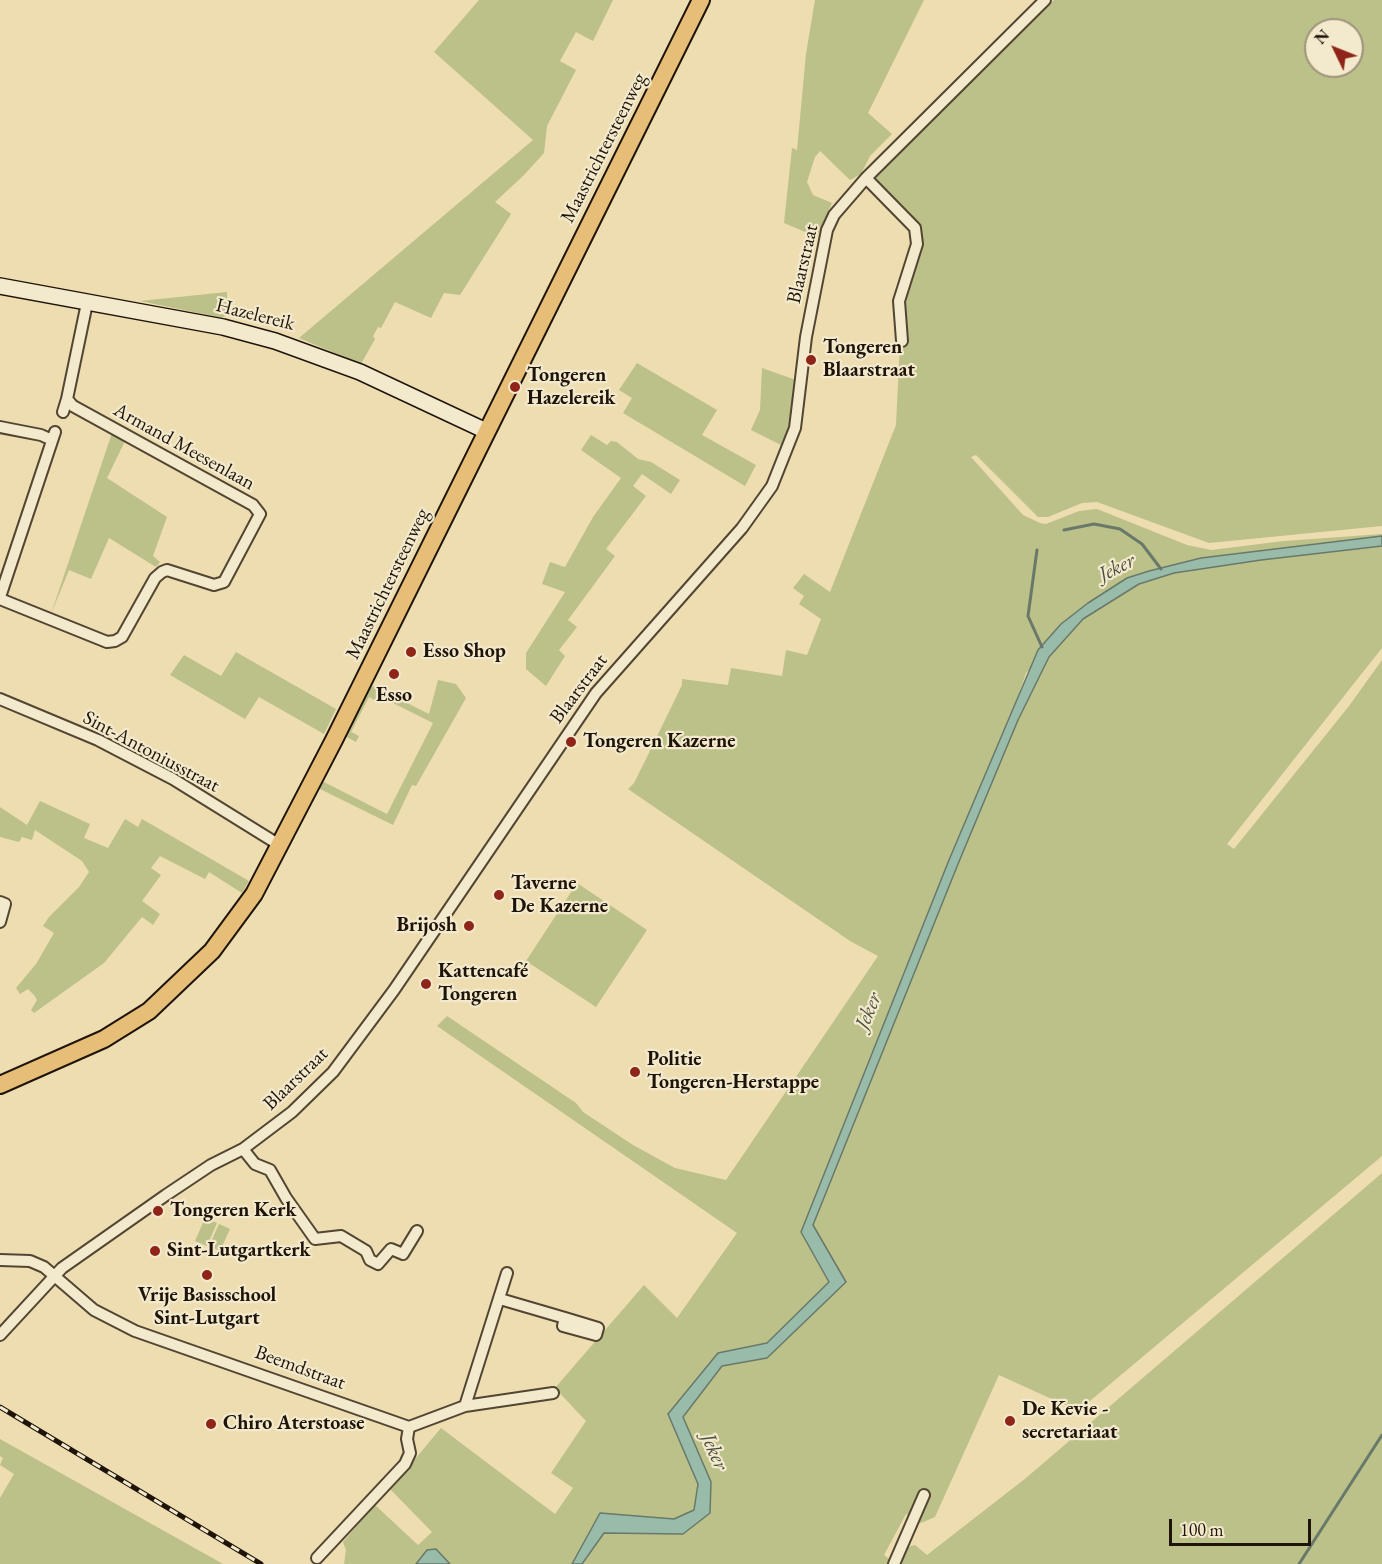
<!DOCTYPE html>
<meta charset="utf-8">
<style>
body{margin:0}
#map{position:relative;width:1382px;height:1564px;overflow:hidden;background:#edddb1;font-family:"EB Garamond",serif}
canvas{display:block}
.north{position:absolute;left:1304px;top:18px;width:60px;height:60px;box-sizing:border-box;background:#f3e9cc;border:2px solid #9e947e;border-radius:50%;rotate:313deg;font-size:16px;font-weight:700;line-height:24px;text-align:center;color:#1e1409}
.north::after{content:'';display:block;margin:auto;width:21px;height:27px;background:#8f2418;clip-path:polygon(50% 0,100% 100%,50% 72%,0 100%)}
.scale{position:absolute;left:1169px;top:1519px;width:142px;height:27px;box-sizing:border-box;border:3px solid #1e1409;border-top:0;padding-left:8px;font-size:18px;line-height:21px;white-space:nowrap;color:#1e1409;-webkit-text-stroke:4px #f3e9cc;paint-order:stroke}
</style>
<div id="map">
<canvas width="1382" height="1564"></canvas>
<div class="north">N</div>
<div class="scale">100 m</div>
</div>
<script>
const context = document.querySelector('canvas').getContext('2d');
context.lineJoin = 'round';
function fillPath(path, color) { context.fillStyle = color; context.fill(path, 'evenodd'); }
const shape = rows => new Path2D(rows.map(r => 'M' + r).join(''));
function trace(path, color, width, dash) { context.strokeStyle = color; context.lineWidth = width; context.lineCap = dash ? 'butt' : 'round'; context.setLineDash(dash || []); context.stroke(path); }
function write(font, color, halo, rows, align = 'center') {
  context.font = font + ' "EB Garamond",serif'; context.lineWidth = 4.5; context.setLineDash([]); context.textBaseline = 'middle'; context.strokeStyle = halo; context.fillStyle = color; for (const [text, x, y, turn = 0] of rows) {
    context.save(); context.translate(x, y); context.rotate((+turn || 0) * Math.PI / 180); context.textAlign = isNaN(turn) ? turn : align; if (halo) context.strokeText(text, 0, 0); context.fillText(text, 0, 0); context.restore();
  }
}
fillPath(shape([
 [479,0,613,0,593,41,576,32,560,61,576,70,547,126,544,153,524,175,495,202,511,214,460,295,444,293,431,318,395,302,381,328,378,327,373,336,375,339,361,364,299,338,533,140,434,52],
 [815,0,924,0,868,113,892,134,870,156,861,174,850,180,820,151,815,157,807,182,813,195,832,203,817,237,784,223,792,148,797,150,806,54],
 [1054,0,1382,0,1382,526,1209,543,1097,502,1082,503,1048,517,1038,517,976,455,971,457,1023,515,1040,523,1046,524,1079,511,1097,509,1187,545,1211,550,1284,541,1382,534,1382,536,1201,558,1127,578,1088,603,1026,673,1014,708,949,860,801,1232,829,1282,767,1343,718,1353,668,1414,698,1484,694,1510,674,1519,600,1513,572,1564,344,1564,346,1550,343,1542,375,1505,418,1545,432,1532,390,1489,441,1428,555,1514,573,1488,551,1473,586,1421,555,1388,644,1285,677,1318,737,1233,437,1026,447,1016,576,1103,583,1112,633,1145,675,1168,726,1180,878,956,850,941,628,789,634,783,645,761,682,685,682,679,728,685,731,668,782,676,786,650,807,655,821,619,799,604,804,596,793,588,804,574,830,592,896,425,902,301,922,241,919,224,873,179],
 [1316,30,1352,30,1352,66,1316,66],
 [227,292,227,314,222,318,140,301],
 [637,363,717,410,702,435,756,465,745,486,623,413,632,398,619,390],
 [762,368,796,380,785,447,751,430,760,410],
 [112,433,125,441,107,478,167,517,153,556,160,562,156,567,109,538,91,579,69,570,51,614],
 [591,435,607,445,611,441,617,442,638,459,651,462,680,480,671,494,642,474,633,486,646,496,606,549,615,556,568,620,577,627,559,650,565,656,546,686,526,669,526,653,565,592,542,584,550,562,565,567,593,517,621,478,581,450],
 [1382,546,1382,648,1227,844,1234,849,1349,706,1382,660,1382,1156,1078,1411,999,1375,935,1517,921,1523,906,1514,884,1555,896,1564,582,1564,604,1533,683,1534,711,1482,683,1417,722,1366,767,1358,846,1282,813,1225,958,864,1018,720,1049,657,1083,619,1139,584,1174,573,1261,560],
 [236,652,336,709,324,734,259,697,245,719,170,675,184,655,221,676],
 [438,680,456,684,466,698,416,786,412,785,393,825,318,788,322,781,387,814,433,723,379,696,376,701,369,697,351,732,359,736,356,742,345,736,368,690,373,686,429,714],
 [40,801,90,824,84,838,108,848,125,819,138,827,142,819,249,881,242,893,209,872,205,879,160,856,151,868,161,875,142,901,160,914,153,925,142,917,104,963,34,1013,31,1010,37,1000,34,995,28,989,20,994,16,988,36,964,54,933,43,926,49,917,79,887,89,872,82,861,35,830,32,840,22,837,19,842,0,837,0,807,27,825],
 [577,883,647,930,596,1007,526,961],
 [1382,1173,1382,1564,900,1564,908,1547,915,1545,927,1555,1026,1478],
 [205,1218,217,1223,207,1246,195,1241],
 [219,1224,230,1229,220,1251,209,1246],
 [0,1439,216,1560,223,1564,0,1564,0,1498,14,1474,0,1465,3,1458,0,1456]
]), '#bcc089');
const water = shape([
 [1382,536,1382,546,1261,560,1174,573,1139,584,1083,619,1049,657,1018,720,958,864,813,1225,846,1282,767,1358,722,1366,683,1417,711,1482,710,1513,683,1534,604,1533,582,1564,572,1564,600,1513,674,1519,694,1510,698,1484,668,1414,718,1353,767,1343,829,1282,801,1232,949,860,1038,650,1061,624,1088,603,1127,578,1149,571,1201,558,1382,536],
 [436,1549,450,1564,416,1564,427,1550,436,1549]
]);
fillPath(water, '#99bcaa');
trace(water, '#68796a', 1.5);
trace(shape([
 [1064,530,1094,524,1120,529,1142,544,1161,569],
 [1037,550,1028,616,1042,647],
 [1299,1564,1382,1435]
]), '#68796a', 3);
const street = shape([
 [866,178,915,228,917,244,899,301,902,341],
 [63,412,67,399],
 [0,427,41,435,52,440],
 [0,597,55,432],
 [0,599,107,642,115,641,122,637,155,578,162,572,167,570,214,585,224,582,260,514,253,505,73,406,67,399,87,303],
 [0,699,98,740,173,779,281,846],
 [0,902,5,904,0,922],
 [243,1149,255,1164,270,1170,286,1198,315,1239,341,1236,366,1251,370,1260,378,1264,391,1249,403,1254,417,1231],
 [0,1260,30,1261,44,1267,94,1310,135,1331,409,1427],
 [500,1299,565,1318,598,1328,596,1335,563,1326,565,1318],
 [0,1335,62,1268,166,1195,211,1165,243,1149,292,1112,333,1072,394,990,596,693,742,528,772,486,795,428,806,337,827,230,834,215,866,178,1045,0],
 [465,1406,507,1273],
 [409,1427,465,1406,553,1393],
 [317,1558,405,1464,410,1453,407,1439,409,1427],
 [894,1564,924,1495]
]);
const secondary = shape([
 [0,286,223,327,275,341,360,372,486,431]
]);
const primary = shape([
 [0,1085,104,1039,149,1011,212,951,254,894,334,740,701,0]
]);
trace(street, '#524633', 14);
trace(secondary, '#1e1409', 18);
trace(primary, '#1e1409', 20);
trace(street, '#f3e9cc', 10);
trace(secondary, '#f3e9cc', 15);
trace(primary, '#e6be78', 16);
const rail = shape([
 [0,1407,261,1564]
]);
trace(rail, '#1e1409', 5);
trace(rail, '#f3e9cc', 3, [9]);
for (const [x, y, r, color] of [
 [811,360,6,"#8f2418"],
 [515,387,6,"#8f2418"],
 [411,652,6,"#8f2418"],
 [394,674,6,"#8f2418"],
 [571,742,6,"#8f2418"],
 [499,895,6,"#8f2418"],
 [469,926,6,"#8f2418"],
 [426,984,6,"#8f2418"],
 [635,1072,6,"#8f2418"],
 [158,1211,6,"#8f2418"],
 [155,1251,6,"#8f2418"],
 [207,1275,6,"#8f2418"],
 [1010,1421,6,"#8f2418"],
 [211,1424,6,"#8f2418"]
]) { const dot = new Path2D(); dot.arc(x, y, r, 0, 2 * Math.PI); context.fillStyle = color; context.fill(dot); trace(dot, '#f3e9cc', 2); }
write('20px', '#1e1409', '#f3e9cc', [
 ["Maastrichtersteenweg",604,148,-63],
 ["Blaarstraat",803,264,-77],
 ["Hazelereik",255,315,14],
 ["Armand Meesenlaan",184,447,29],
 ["Maastrichtersteenweg",388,584,-64],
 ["Blaarstraat",579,689,-53],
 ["Sint-Antoniusstraat",151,752,28],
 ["Blaarstraat",296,1079,-44],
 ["Beemdstraat",300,1368,20]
]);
write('bold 20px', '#1e1409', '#f3e9cc', [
 ["Tongeren",823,348],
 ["Blaarstraat",823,371],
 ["Tongeren",527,376],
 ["Hazelereik",527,399],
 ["Esso Shop",423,652],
 ["Esso",394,696,"center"],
 ["Tongeren Kazerne",583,742],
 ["Taverne",511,884],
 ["De Kazerne",511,907],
 ["Brijosh",457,926,"right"],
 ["Kattencafé",438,972],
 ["Tongeren",438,995],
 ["Politie",647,1060],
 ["Tongeren-Herstappe",647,1083],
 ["Tongeren Kerk",170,1211],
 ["Sint-Lutgartkerk",167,1251],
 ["Vrije Basisschool",207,1296,"center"],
 ["Sint-Lutgart",207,1319,"center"],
 ["De Kevie -",1022,1410],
 ["secretariaat",1022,1433],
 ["Chiro Aterstoase",223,1424]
], 'left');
write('italic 21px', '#494f41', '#f3e9cc', [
 ["Jeker",1117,568,-27],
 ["Jeker",869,1011,-68],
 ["Jeker",714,1452,66]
]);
</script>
